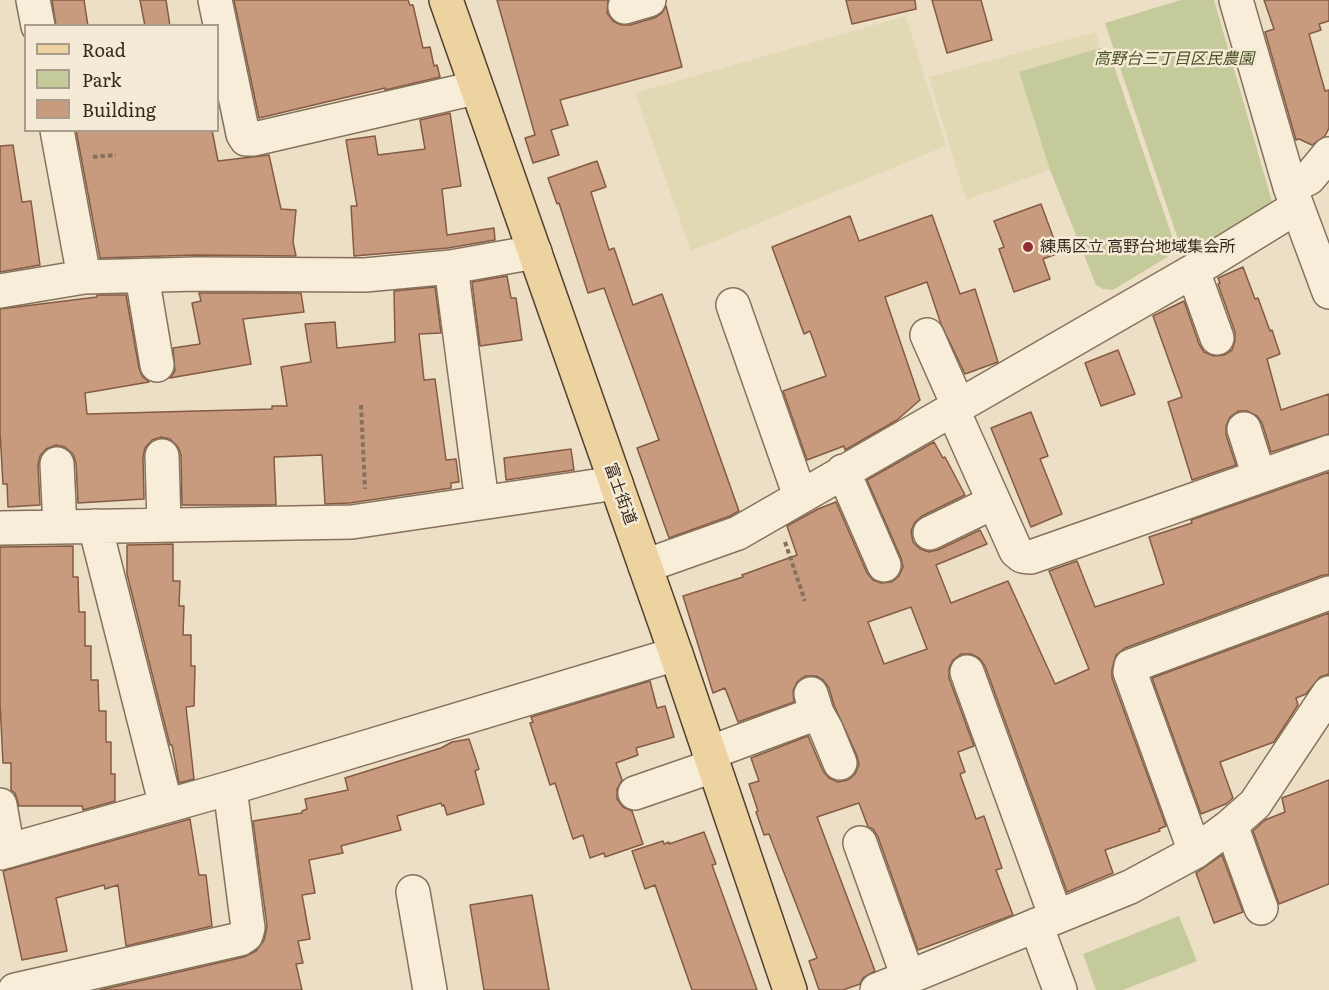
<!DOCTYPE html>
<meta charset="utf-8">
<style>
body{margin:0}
#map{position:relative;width:1329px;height:990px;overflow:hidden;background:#ecdfc6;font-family:Literata,serif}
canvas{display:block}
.legend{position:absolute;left:24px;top:24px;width:195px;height:108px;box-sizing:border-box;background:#f4ead5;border:2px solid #a89d8c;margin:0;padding:8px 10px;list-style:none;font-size:18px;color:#372a1f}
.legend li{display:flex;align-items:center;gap:12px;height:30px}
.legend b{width:30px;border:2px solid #a89d8c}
</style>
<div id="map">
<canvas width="1329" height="990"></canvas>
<ul class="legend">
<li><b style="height:8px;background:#edd3a0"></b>Road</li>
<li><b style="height:16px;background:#c5ca9a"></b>Park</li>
<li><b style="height:16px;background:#c89a7e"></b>Building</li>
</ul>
</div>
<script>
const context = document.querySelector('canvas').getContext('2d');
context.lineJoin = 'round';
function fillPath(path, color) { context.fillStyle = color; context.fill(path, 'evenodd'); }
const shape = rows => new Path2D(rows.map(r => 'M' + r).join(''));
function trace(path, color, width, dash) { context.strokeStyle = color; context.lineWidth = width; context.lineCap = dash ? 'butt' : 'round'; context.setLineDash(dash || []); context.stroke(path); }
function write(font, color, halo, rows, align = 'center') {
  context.font = font + ' Literata,"Noto Sans JP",serif'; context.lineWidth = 5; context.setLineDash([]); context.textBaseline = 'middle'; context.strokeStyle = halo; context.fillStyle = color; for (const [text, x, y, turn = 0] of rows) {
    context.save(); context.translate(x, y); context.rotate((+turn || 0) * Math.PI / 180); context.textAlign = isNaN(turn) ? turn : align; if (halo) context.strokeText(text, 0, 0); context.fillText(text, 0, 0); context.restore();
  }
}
fillPath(shape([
 [906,16,946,146,691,251,635,93],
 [1096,32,1100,48,1019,72,1050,170,966,200,929,77]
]), '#e1d9b3');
fillPath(shape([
 [1181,0,1214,0,1273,205,1184,257,1105,23],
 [1100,48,1114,66,1177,251,1113,290,1103,289,1096,285,1050,170,1019,72],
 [1179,916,1197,961,1123,990,1096,990,1083,954]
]), '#c5ca9a');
const building = shape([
 [52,0,84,0,88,26,56,26,52,0],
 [140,0,166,0,170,26,145,26,140,0],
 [234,0,408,0,410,5,413,5,423,48,430,47,434,66,437,65,440,77,385,90,385,88,259,118,234,0],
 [497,0,608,0,607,13,613,21,621,25,630,25,654,18,662,13,666,6,682,67,560,100,568,125,551,130,559,155,533,163,525,138,535,135,497,0],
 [846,0,915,0,916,9,852,24,846,0],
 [932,0,981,0,992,40,947,53,932,0],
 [1264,0,1329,0,1329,21,1319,24,1321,30,1309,34,1325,91,1329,90,1329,128,1325,136,1312,145,1299,139,1296,140,1265,32,1274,29,1264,0],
 [450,113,461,186,442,189,447,235,494,228,495,240,448,248,354,256,351,206,357,206,346,140,375,136,378,155,425,149,420,120,450,113],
 [76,130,212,130,218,161,269,155,281,209,296,210,293,242,296,256,196,255,100,258,76,130],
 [13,145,22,202,31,201,40,265,0,272,0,146,13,145],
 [597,161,606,187,591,192,609,250,614,248,633,305,662,294,739,511,730,516,669,538,637,448,659,440,604,288,588,293,559,203,557,204,548,178,597,161],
 [1041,204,1059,253,1043,259,1050,279,1014,292,999,249,1004,247,994,221,1041,204],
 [932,215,960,294,975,289,998,362,965,374,941,324,927,282,885,297,920,400,897,420,845,450,844,446,807,460,783,391,826,376,810,331,804,334,772,247,850,216,859,241,932,215],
 [1243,267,1255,299,1258,298,1270,331,1272,330,1280,354,1267,359,1281,410,1329,394,1329,434,1271,452,1262,423,1257,416,1247,411,1238,411,1230,417,1226,426,1226,435,1236,465,1192,480,1168,402,1182,397,1153,316,1184,301,1199,344,1204,352,1214,356,1224,355,1232,350,1235,341,1235,332,1218,284,1220,283,1218,278,1243,267],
 [507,276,511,298,516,298,522,340,480,346,472,282,507,276],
 [435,287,441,333,419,334,424,380,435,379,446,460,456,459,459,482,451,483,451,488,350,503,325,504,322,455,274,457,276,505,182,505,181,455,178,447,170,439,161,437,152,440,145,448,143,457,144,499,78,503,76,463,73,454,65,447,56,445,46,449,40,456,38,465,40,505,8,507,7,484,3,484,0,432,0,309,97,297,97,295,126,295,139,368,142,376,149,382,85,393,87,414,272,409,272,406,287,406,281,367,311,362,305,324,335,322,337,348,395,342,394,291,435,287],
 [199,293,301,293,304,312,243,319,251,364,170,378,175,371,173,348,200,344,192,303,201,301,199,293],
 [1118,350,1135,394,1101,406,1085,363,1118,350],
 [1031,412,1048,456,1040,459,1062,514,1031,527,991,428,1031,412],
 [934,442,943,458,945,457,965,495,922,516,915,522,911,531,913,542,920,549,929,552,938,550,980,530,987,544,936,565,951,603,1008,581,1055,684,1089,669,1049,571,1077,561,1095,607,1164,584,1149,537,1192,523,1191,520,1329,472,1329,575,1323,575,1125,648,1116,655,1112,669,1112,678,1166,826,1159,829,1160,831,1105,850,1113,873,1067,892,985,666,979,658,971,654,961,654,953,660,949,668,949,678,974,746,958,752,965,772,960,774,976,819,984,816,1002,868,996,870,1013,915,918,950,878,837,873,829,868,827,859,803,817,817,875,971,863,978,860,984,843,990,819,990,809,961,817,958,769,834,764,835,756,812,758,811,749,784,759,781,751,758,808,736,823,771,829,778,838,782,848,780,855,774,859,765,857,756,834,705,829,688,823,680,816,676,805,676,797,682,793,691,794,702,738,722,725,688,713,693,683,596,743,577,742,575,797,555,787,526,818,509,836,502,867,573,873,580,881,583,892,582,899,576,903,567,901,558,867,480,934,442],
 [911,607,927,649,884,664,868,622,911,607],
 [571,449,574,470,506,480,504,458,571,449],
 [173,544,173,581,180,581,179,606,184,606,183,635,191,635,191,666,195,666,194,706,186,707,194,779,179,783,172,745,170,745,127,574,127,545,173,544],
 [73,546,73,577,78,577,79,612,85,612,85,646,91,646,91,680,98,680,99,711,106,711,106,742,111,742,111,774,115,774,115,801,83,810,82,806,19,806,15,793,11,790,11,763,3,763,0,703,0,547,73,546],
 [1329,613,1329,674,1320,677,1306,694,1296,698,1298,705,1274,742,1220,762,1233,798,1226,804,1201,814,1152,678,1329,613],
 [650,681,657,708,665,706,674,737,636,748,638,755,616,763,622,780,617,789,617,799,623,807,632,811,643,844,605,857,604,853,590,858,583,835,573,839,555,783,550,785,530,723,533,722,531,717,650,681],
 [469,739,479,769,475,771,484,804,447,815,444,805,442,806,441,803,397,816,401,830,341,846,343,853,309,860,315,893,302,895,310,939,298,941,303,963,296,964,302,990,100,990,244,957,256,951,264,940,267,926,253,821,302,813,302,811,307,809,305,799,348,790,345,778,441,748,452,742,469,739],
 [1329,780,1329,884,1279,904,1253,831,1265,820,1285,812,1282,798,1329,780],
 [190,819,199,875,206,875,212,926,126,946,118,885,105,889,104,885,56,898,67,951,22,960,3,871,190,819],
 [704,832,716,864,712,865,757,990,692,990,655,885,645,889,632,851,663,841,664,844,669,842,669,844,704,832],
 [1222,855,1243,912,1214,923,1196,873,1222,855],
 [532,895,549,990,484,990,470,905,532,895]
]);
fillPath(building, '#c89a7e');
trace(building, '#845b43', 1.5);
const minor = shape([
 [33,0,38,26],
 [215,0,243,134,246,139,254,139,475,88],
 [1236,0,1290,187,1329,292],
 [625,7,649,0],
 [57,130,84,277],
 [1290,187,1309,178,1329,154],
 [451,267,482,502],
 [1193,271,1217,338],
 [142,276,157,365],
 [0,291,84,277,197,274,365,275,451,267,535,252],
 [733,305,800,496],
 [927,335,958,405],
 [952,408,1016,551,1022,556,1031,557,1329,452],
 [1244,429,1259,476],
 [162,456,164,525],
 [57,464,60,527],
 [843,471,884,565],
 [95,526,166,806],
 [0,528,352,522,616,483],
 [930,533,994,502],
 [645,566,738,533,1193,271,1297,207],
 [967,672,1056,917],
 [817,713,826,729,840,763],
 [709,753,817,713,811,694],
 [635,793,713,766],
 [0,805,8,851],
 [1231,825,1261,908],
 [860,843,908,977],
 [1195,852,1130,672,1131,666,1329,593],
 [0,853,230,788,676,654],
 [413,892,430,990],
 [1036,925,1060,990],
 [15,990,240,939,246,935,248,928,230,788],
 [877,990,1130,887,1195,852,1230,826,1255,804,1329,693]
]);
const major = shape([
 [446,0,676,654,790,990]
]);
trace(minor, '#86725c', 36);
trace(major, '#544030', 36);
trace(shape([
 [93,157,116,155],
 [361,405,365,489],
 [785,542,805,601]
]), '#86725c', 4, [4.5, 3]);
trace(minor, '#f7edd9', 33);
trace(major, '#edd3a0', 33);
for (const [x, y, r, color] of [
 [1028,247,6,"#922f33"]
]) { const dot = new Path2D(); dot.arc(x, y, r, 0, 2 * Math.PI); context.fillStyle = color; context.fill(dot); trace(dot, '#f4ead5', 2); }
write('italic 16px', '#495327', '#f4ead5', [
 ["高野台三丁目区民農園",1174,59]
]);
write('16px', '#372a1f', '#f4ead5', [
 ["練馬区立 高野台地域集会所",1040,247]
], 'left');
write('16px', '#372a1f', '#f4ead5', [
 ["富士街道",620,494,70]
]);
</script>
